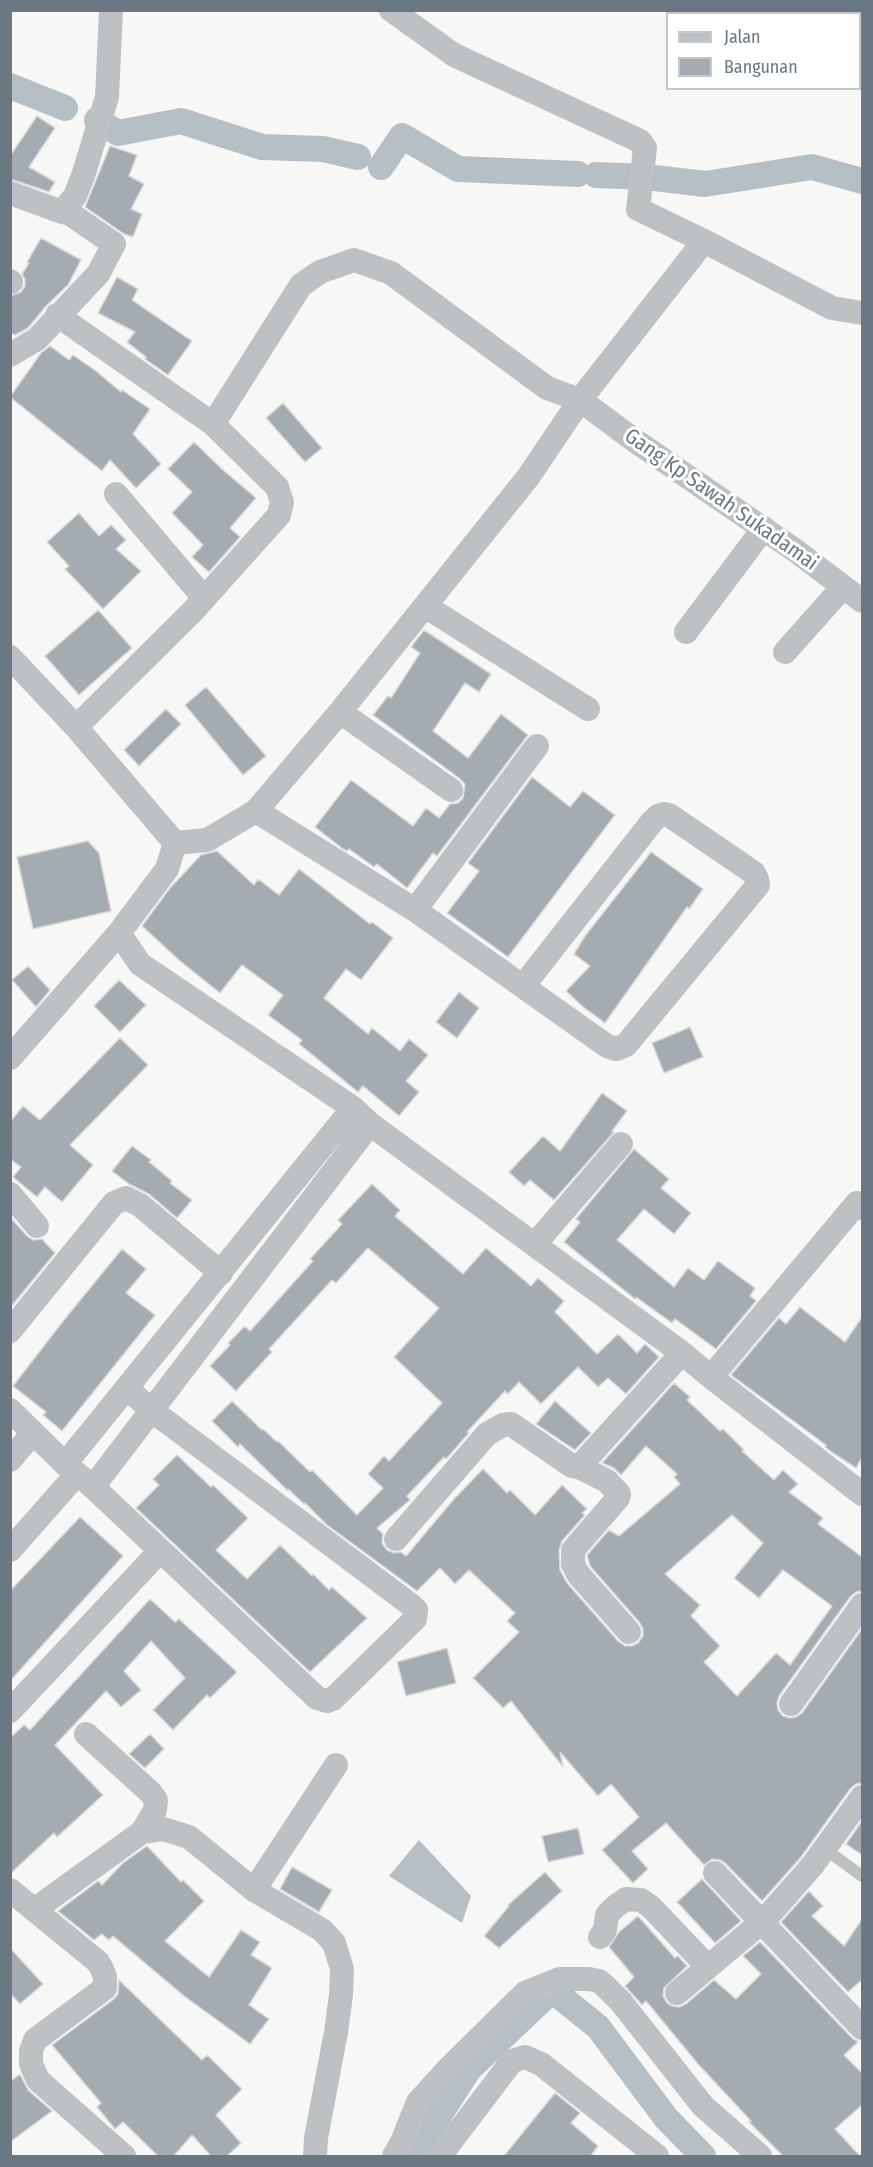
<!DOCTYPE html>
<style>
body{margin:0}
#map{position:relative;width:873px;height:2167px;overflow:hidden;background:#f7f7f5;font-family:"Fira Sans Condensed",sans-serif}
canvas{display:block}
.frame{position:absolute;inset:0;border:12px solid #6a7882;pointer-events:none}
.legend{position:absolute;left:666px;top:12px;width:195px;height:78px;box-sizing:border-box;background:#fff;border:2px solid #c3c9cd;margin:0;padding:8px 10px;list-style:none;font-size:18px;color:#6a7882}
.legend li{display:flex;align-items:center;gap:12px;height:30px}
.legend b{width:30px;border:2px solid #c3c9cd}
</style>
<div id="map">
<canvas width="873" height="2167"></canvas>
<div class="frame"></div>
<ul class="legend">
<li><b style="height:8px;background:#bdc1c4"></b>Jalan</li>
<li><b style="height:16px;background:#a5acb1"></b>Bangunan</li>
</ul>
</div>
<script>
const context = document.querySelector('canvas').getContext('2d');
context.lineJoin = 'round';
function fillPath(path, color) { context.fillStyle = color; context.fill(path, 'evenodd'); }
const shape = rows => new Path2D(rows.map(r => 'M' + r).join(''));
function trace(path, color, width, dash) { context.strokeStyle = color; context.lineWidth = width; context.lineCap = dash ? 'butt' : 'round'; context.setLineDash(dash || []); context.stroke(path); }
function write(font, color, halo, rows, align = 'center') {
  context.font = font + ' "Fira Sans Condensed",sans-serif'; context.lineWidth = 6; context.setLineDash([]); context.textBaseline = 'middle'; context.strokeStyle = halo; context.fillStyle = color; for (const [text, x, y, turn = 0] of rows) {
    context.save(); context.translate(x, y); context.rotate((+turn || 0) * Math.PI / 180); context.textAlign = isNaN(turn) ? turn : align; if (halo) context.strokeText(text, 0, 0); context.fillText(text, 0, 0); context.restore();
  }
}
fillPath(shape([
 [419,1840,471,1896,462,1923,389,1876]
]), '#b6c0c4');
trace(shape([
 [10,86,65,108],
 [97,120,118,133,181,121,262,147,323,149,358,157],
 [381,167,402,136,458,169,578,174],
 [596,175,646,177,705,184,812,167,862,181],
 [413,2156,469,2069,552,1990,598,2027,666,2118,703,2156]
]), '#b6c0c4', 26);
const building = shape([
 [37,116,55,128,29,167,55,182,49,192,10,179,10,156,37,116],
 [110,146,137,155,129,176,144,184,131,209,142,214,133,237,124,234,85,207,110,146],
 [41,238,81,260,68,285,46,306,28,328,15,335,10,333,10,296,21,292,25,286,25,279,22,274,29,263,27,262,41,238],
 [117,277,138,289,132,300,192,341,168,375,145,359,146,357,127,342,135,332,98,313,117,277],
 [50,346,69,360,73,355,96,371,121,392,122,390,150,409,133,434,161,464,136,488,110,460,102,471,10,397,41,353,50,346],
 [283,403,322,448,305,462,266,418,283,403],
 [194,442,222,469,256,498,230,528,240,537,209,572,192,557,203,545,172,513,192,492,168,469,194,442],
 [79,513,99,536,111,525,126,540,116,549,141,571,103,609,65,569,69,566,47,542,79,513],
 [98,610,132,648,79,695,45,656,98,610],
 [424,630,491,674,479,692,465,683,433,731,468,758,501,714,528,735,437,856,433,853,407,888,377,864,374,867,349,849,347,851,343,849,315,827,351,780,413,826,426,808,439,818,450,804,458,803,463,798,465,784,459,778,373,715,388,696,391,698,420,653,411,647,424,630],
 [206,687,266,756,243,775,185,705,206,687],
 [166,709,181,724,139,766,124,750,166,709],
 [532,777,570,807,583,791,615,815,508,957,447,913,479,871,468,863,532,777],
 [88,841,99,853,111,911,33,929,17,857,88,841],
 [217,851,254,885,258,879,279,895,299,869,370,924,372,922,393,938,361,980,346,969,324,998,368,1034,372,1028,400,1051,409,1039,428,1055,406,1081,419,1092,399,1116,363,1086,358,1092,299,1044,302,1040,268,1015,283,995,242,965,220,993,180,961,142,926,170,888,201,855,217,851],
 [651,852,703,889,689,909,687,907,605,1023,582,1006,566,991,590,966,574,954,585,936,651,852],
 [28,966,50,990,36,1007,12,980,28,966],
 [119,980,146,1005,120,1032,94,1006,119,980],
 [459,992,479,1008,457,1038,436,1022,459,992],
 [690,1027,703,1057,664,1073,652,1043,690,1027],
 [120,1038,148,1065,70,1145,93,1165,62,1202,45,1187,37,1197,13,1177,21,1167,10,1159,10,1122,23,1106,40,1120,120,1038],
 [602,1093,627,1111,612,1131,614,1132,554,1200,530,1180,524,1186,509,1172,543,1136,560,1151,602,1093],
 [132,1146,151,1160,149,1162,172,1181,170,1183,192,1200,177,1218,149,1194,129,1184,112,1171,132,1146],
 [634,1149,669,1179,661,1188,691,1213,674,1234,644,1209,617,1240,674,1287,688,1268,704,1280,718,1261,755,1288,750,1296,756,1301,716,1349,675,1319,672,1323,636,1297,635,1299,564,1242,580,1222,576,1219,634,1149],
 [372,1184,400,1210,395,1216,463,1274,486,1248,531,1286,538,1278,564,1301,555,1312,597,1354,618,1334,637,1353,645,1344,659,1357,626,1394,608,1378,598,1387,578,1367,541,1404,519,1382,508,1394,505,1391,467,1432,469,1433,446,1459,444,1457,407,1496,410,1500,377,1528,383,1534,382,1543,387,1550,394,1553,401,1552,406,1556,454,1499,483,1469,507,1493,510,1490,535,1515,562,1485,587,1509,582,1513,585,1515,562,1541,559,1550,560,1570,567,1583,618,1641,625,1646,632,1646,638,1643,643,1636,643,1629,640,1623,590,1566,587,1555,609,1530,619,1536,680,1484,674,1477,677,1474,646,1446,621,1475,614,1468,602,1463,674,1383,690,1397,687,1400,720,1431,723,1429,744,1450,742,1451,774,1480,783,1470,798,1484,789,1492,823,1518,818,1524,862,1557,862,1591,856,1592,850,1597,779,1696,777,1703,778,1710,783,1716,790,1718,796,1717,802,1713,862,1629,862,1783,856,1784,850,1789,801,1857,762,1901,725,1863,720,1860,712,1859,704,1865,666,1823,632,1851,648,1869,633,1883,602,1850,639,1817,611,1784,598,1796,560,1752,563,1767,511,1701,503,1708,473,1678,519,1632,507,1621,515,1613,469,1570,455,1584,440,1568,417,1591,327,1525,305,1503,304,1504,288,1489,287,1490,240,1444,238,1447,212,1421,232,1401,262,1430,263,1429,277,1442,278,1441,310,1472,312,1470,357,1515,383,1488,368,1474,384,1456,389,1461,442,1403,394,1357,439,1308,368,1248,336,1283,332,1280,269,1349,272,1352,236,1391,210,1366,230,1345,228,1343,245,1326,250,1331,313,1261,310,1259,342,1224,338,1220,372,1184],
 [732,1515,763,1543,734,1578,759,1598,783,1570,832,1606,790,1665,776,1653,737,1696,704,1662,720,1646,691,1616,700,1605,665,1574,732,1515],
 [10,1217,27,1236,33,1240,42,1239,55,1253,10,1308,10,1217],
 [122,1249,146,1269,126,1293,155,1315,62,1431,43,1415,46,1412,13,1386,64,1320,122,1249],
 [800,1307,845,1342,862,1317,862,1458,856,1468,830,1451,825,1447,826,1445,731,1375,779,1318,786,1324,800,1307],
 [555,1401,591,1433,575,1450,536,1424,555,1401],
 [177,1455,211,1487,213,1485,248,1518,216,1550,247,1579,280,1545,312,1576,313,1574,329,1590,332,1587,367,1618,310,1672,136,1508,159,1485,153,1479,177,1455],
 [80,1517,123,1556,10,1681,10,1591,80,1517],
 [150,1599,175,1622,179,1619,237,1672,210,1698,207,1695,173,1730,153,1710,185,1678,151,1641,124,1671,141,1690,121,1707,106,1691,55,1745,103,1795,57,1837,54,1833,10,1874,10,1738,24,1725,30,1730,150,1599],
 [447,1648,456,1683,406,1696,397,1662,447,1648],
 [150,1734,164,1749,145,1768,129,1754,150,1734],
 [862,1821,862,1855,846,1844,862,1821],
 [578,1828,584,1854,548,1862,542,1836,578,1828],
 [147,1846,181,1882,183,1880,204,1901,165,1941,209,1977,241,1930,260,1942,251,1955,272,1968,249,2005,269,2019,250,2044,184,1996,113,1936,109,1940,102,1934,94,1940,58,1911,98,1881,102,1885,123,1863,147,1846],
 [292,1867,332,1890,319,1912,280,1889,292,1867],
 [545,1872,562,1891,499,1948,484,1936,509,1906,508,1905,545,1872],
 [702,1879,741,1921,715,1943,677,1902,702,1879],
 [809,1891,823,1906,812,1916,844,1946,862,1919,862,1980,848,1992,781,1922,809,1891],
 [638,1916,675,1958,678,1956,687,1966,664,1988,663,1996,667,2003,672,2006,679,2007,686,2004,714,1980,736,1999,761,1974,743,1956,760,1942,852,2038,858,2042,844,2055,862,2073,862,2105,835,2129,861,2157,784,2157,749,2122,751,2121,698,2064,646,2001,642,2005,625,1986,634,1977,609,1947,619,1932,638,1916],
 [10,1948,43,1984,20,2004,10,1993,10,1948],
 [119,1980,202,2060,207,2055,242,2089,216,2115,241,2143,226,2157,212,2157,192,2135,173,2157,159,2157,123,2122,115,2129,97,2107,101,2103,52,2045,114,1999,118,1994,119,1980],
 [20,2074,28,2090,52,2111,10,2142,10,2082,20,2074],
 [555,2093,580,2113,571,2123,598,2146,590,2157,503,2157,555,2093]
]);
fillPath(building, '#a5acb1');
trace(building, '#d9d9d7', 1.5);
trace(shape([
 [825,1849,862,1876]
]), '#bdc1c4', 12);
trace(shape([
 [391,10,454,55,640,141,645,148,638,209,704,241,832,308,862,313],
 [10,193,62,212],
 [10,281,11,282],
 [57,315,213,424],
 [10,355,37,339,98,274,114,244,69,213,62,212,75,196,84,173,107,97,111,10],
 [116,494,204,598],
 [425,606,588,709],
 [686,632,764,528],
 [785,652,843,587],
 [10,657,76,727,175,843,167,869,119,933,140,964,353,1108,370,1124,682,1353,711,1377,862,1494],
 [340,712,451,790],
 [76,727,193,611,279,515,282,502,277,487,213,424,301,285,320,272,354,260,391,273,547,388,580,400,634,440,796,551,862,601],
 [256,811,415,910,607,1046,616,1049,626,1045,758,885,757,879,754,873,669,815,664,814,658,816,651,823,523,986],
 [175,843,207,840,256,811,340,712,529,476,580,400,704,241],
 [415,910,537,746],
 [10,1058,119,933],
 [10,1194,37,1226],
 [535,1244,621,1144],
 [10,1331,114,1203,126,1198,140,1205,221,1273],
 [711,1377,857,1203,862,1208],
 [10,1410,65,1464,93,1487,317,1698,327,1701,333,1699,415,1619,416,1610,411,1605,151,1410,128,1389],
 [10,1460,33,1433],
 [65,1464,353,1108],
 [579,1467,607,1481,619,1494,618,1498,573,1550,573,1564,578,1574,629,1632],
 [93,1487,370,1124],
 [396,1539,487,1434,503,1425,511,1424,572,1466,579,1467,682,1353],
 [10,1550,77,1474],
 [791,1704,862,1605],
 [10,1711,160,1551],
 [86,1734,151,1793,156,1800,155,1810,142,1832],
 [715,1873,862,2028],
 [10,1890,98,1962,102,1969,105,1977,105,1988,35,2040,31,2051,31,2064,38,2080,124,2156],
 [254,1890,336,1765],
 [34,1910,142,1832,163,1829,189,1837,254,1890,322,1930,334,1943,342,1969,341,1995,336,2032,316,2138,315,2156],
 [600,1937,605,1930,607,1915,616,1906,626,1899,641,1900,651,1907,708,1967],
 [677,1993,763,1921,775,1908,812,1866,862,1797],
 [394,2156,402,2142,418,2102,447,2070,525,1993,560,1979,589,1979,599,1981,605,1986,621,2002,703,2106,760,2156],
 [440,2156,512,2061,525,2057,541,2064,657,2156]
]), '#bdc1c4', 24);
write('21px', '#6a7882', '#fff', [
 ["Gang Kp Sawah Sukadamai",721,500,35]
]);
</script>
